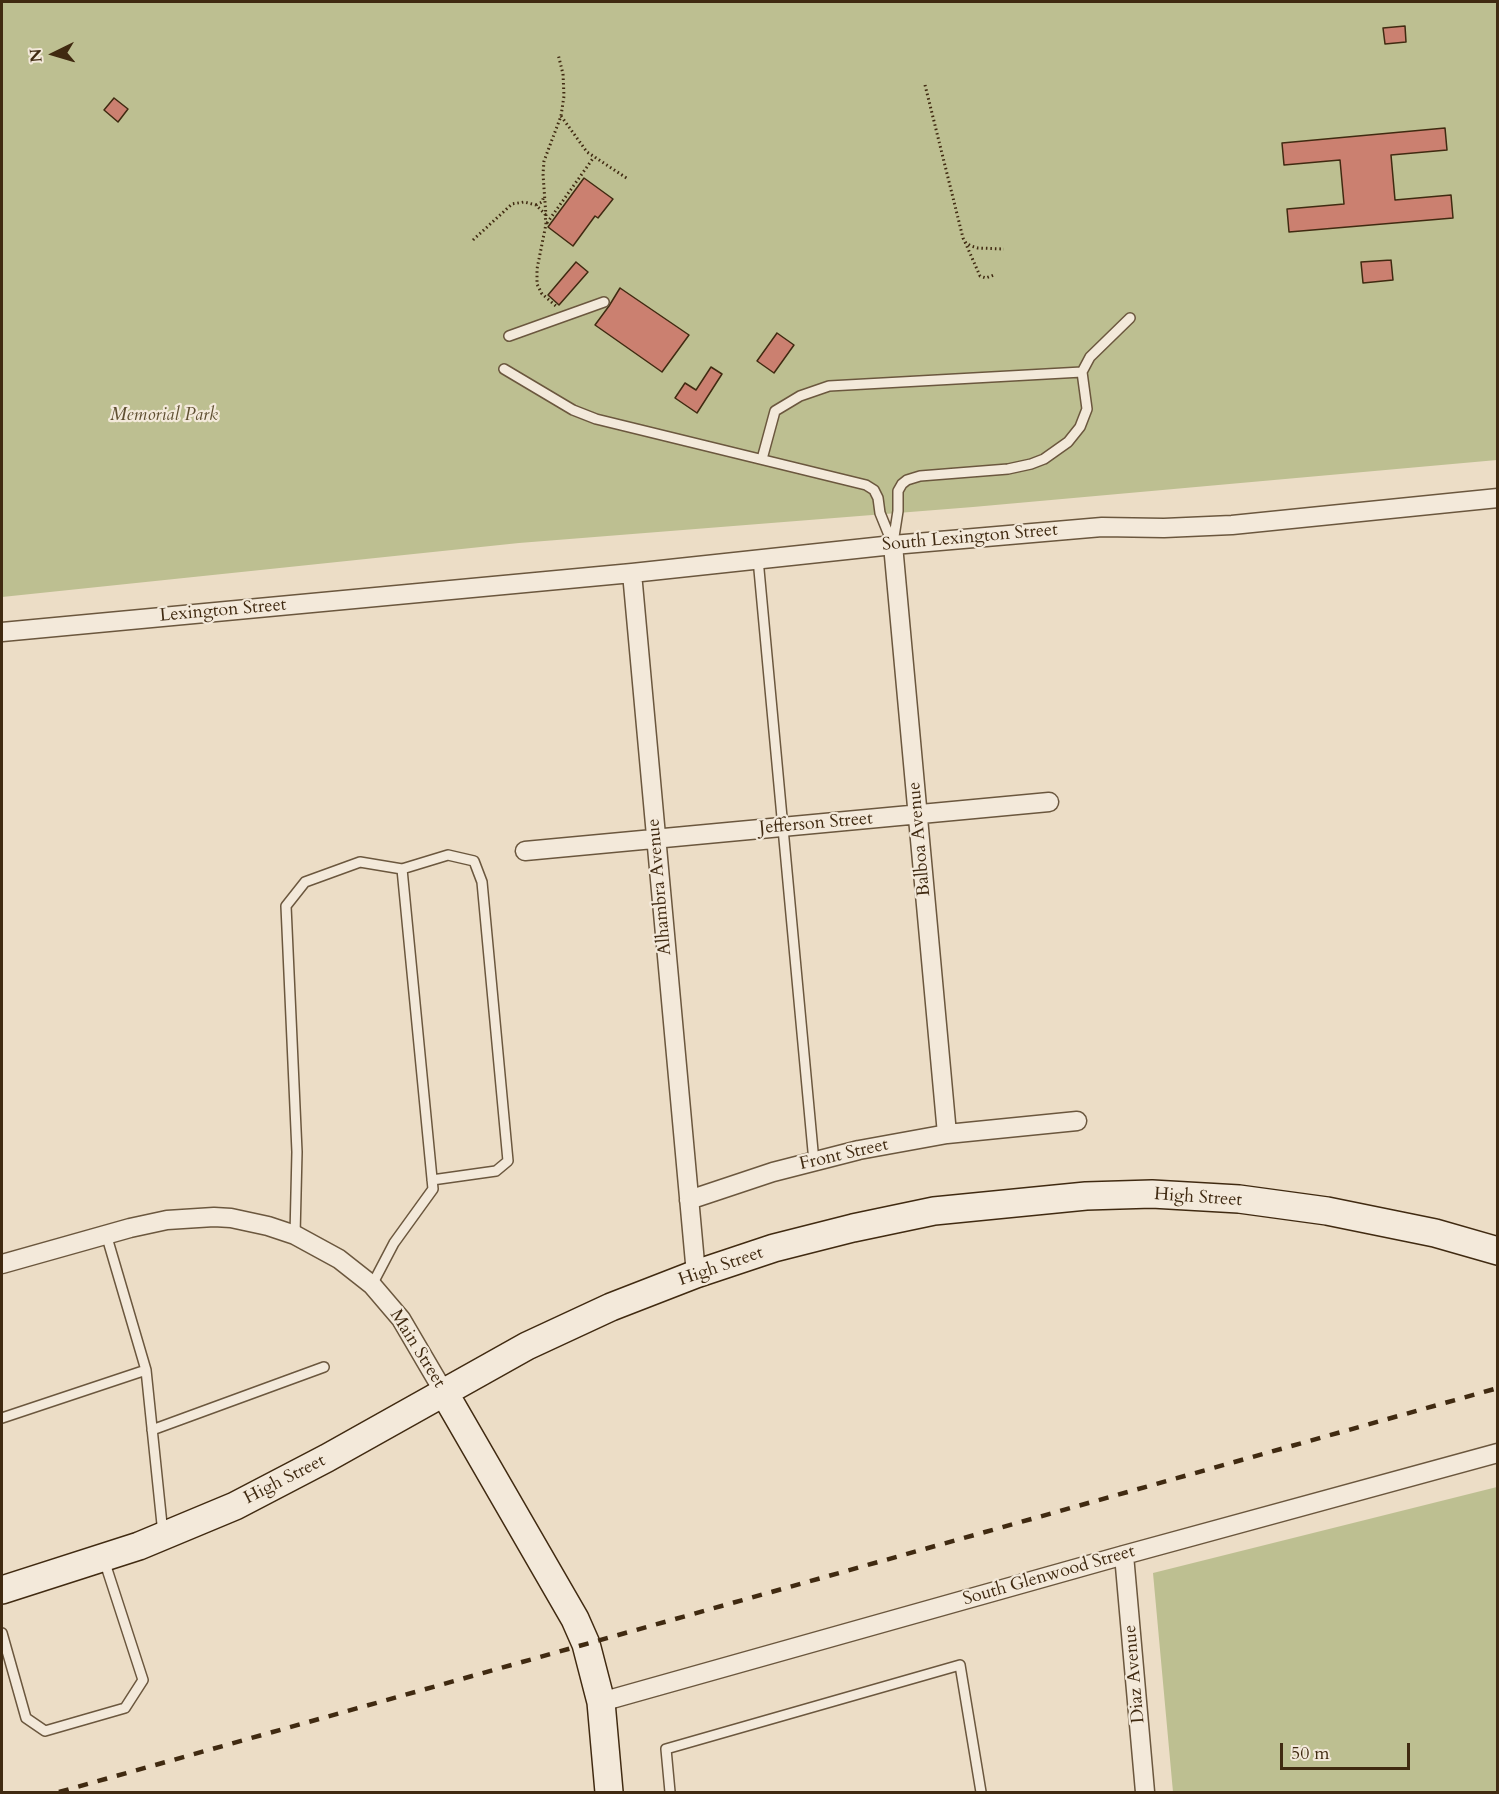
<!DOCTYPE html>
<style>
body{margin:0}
#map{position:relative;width:1499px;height:1794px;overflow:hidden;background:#ecddc6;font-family:Cardo,serif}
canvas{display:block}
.frame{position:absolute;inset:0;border:3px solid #402a11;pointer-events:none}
.north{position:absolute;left:24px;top:24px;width:60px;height:60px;-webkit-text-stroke:4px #f3e9da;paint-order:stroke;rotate:265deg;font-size:16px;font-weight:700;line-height:24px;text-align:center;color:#402a11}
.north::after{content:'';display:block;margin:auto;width:21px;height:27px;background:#402a11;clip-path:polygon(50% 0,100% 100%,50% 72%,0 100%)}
.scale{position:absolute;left:1280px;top:1743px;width:130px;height:27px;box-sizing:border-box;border:3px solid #402a11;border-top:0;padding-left:8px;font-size:18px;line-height:21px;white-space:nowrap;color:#402a11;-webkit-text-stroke:4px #f3e9da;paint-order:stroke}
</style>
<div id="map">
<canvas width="1499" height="1794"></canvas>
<div class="frame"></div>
<div class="north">N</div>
<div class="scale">50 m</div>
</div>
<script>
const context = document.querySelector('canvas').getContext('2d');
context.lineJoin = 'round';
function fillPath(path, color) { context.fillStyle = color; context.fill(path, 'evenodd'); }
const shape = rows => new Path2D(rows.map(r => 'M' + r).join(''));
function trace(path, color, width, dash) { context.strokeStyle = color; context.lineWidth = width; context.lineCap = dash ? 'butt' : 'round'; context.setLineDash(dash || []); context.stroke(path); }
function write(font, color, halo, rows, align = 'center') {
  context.font = font + ' Cardo,serif'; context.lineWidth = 4.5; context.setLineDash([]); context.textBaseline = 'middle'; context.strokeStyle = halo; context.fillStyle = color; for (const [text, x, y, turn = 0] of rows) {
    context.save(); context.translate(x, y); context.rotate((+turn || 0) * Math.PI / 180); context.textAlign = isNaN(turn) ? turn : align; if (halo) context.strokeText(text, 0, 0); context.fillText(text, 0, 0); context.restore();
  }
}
fillPath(shape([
 [2,2,1497,2,1497,460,973,507,519,543,2,597],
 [1497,1487,1497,1792,1173,1792,1153,1573]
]), '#bdbf91');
const building = shape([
 [1405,26,1406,42,1385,44,1383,28,1405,26],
 [114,98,128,109,118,122,104,110,114,98],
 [1445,128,1447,150,1391,155,1395,200,1451,195,1453,218,1289,232,1287,209,1344,204,1340,160,1284,165,1282,143,1445,128],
 [584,178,613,199,598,218,595,216,573,246,548,227,584,178],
 [1391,260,1393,280,1363,283,1361,262,1391,260],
 [576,262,588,272,559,305,548,295,576,262],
 [620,288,689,335,662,372,595,325,609,306,620,288],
 [777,333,794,345,774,373,757,361,777,333],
 [711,367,722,374,697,413,675,398,685,383,696,390,711,367]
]);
fillPath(building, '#cb8070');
trace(building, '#402a11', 1.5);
const lane = shape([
 [509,336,604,302],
 [504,369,573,410,596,419,866,485,874,490,878,498,880,513,893,545],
 [762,459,775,411,800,396,829,386,1082,372],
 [893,543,898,511,898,491,902,484,907,480,920,476,1008,469,1031,464,1044,459,1068,442,1080,427,1087,409,1082,372,1090,357,1130,318],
 [758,559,814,1162],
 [402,869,448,855,474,861,482,882,508,1161,496,1171,432,1180],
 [106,1234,146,1370,163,1534],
 [295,1235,297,1152,286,906,305,882,360,862,402,869,433,1189,394,1243,372,1285],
 [2,1418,146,1370],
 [152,1430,324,1367],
 [2,1633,26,1718,45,1731,125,1708,143,1680,104,1560],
 [670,1792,666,1749,960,1665,981,1792]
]);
const street = shape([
 [893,545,947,1134],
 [632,573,696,1274],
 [2,632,632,573,893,545,1102,527,1164,528,1232,525,1498,498],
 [525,851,1049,802],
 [689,1200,773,1172,859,1150,947,1134,1077,1121],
 [2,1264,130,1228,167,1220,214,1217,231,1218,268,1226,295,1235,339,1259,372,1285,401,1319,445,1394],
 [1124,1555,1145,1792],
 [601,1702,1124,1555,1498,1453]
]);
const secondary = shape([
 [445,1394,575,1619,586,1644,601,1702,609,1792],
 [2,1590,139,1546,235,1506,327,1458,527,1346,611,1307,696,1274,774,1248,853,1228,934,1211,1086,1196,1152,1194,1239,1199,1327,1211,1435,1233,1498,1251]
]);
trace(lane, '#6b573e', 12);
trace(street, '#6b573e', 21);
trace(secondary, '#402a11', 30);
trace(shape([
 [925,85,963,238,966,243,971,246,978,248,1004,249],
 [561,116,587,152,628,179],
 [536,205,542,202,544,196],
 [546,216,543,174,544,161,561,116,564,96,563,74,558,54],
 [547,223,594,157],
 [473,240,512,204,524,202,536,205,545,214,546,224,537,269,537,284,542,294,556,306],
 [965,242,980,276,986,278,994,275]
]), '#402a11', 3, [1.5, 3]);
trace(lane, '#f3e9da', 9);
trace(street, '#f3e9da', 18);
trace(secondary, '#f3e9da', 27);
trace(shape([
 [59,1792,1498,1388]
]), '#402a11', 4.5, [10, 10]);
write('italic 18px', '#5f4f31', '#f3e9da', [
 ["Memorial Park",164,416]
]);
write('18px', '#402a11', '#f3e9da', [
 ["South Lexington Street",970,538,-5],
 ["Lexington Street",223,611,-5],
 ["Jefferson Street",816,824,-5],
 ["Balboa Avenue",920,839,-95],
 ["Alhambra Avenue",660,887,-95],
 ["Front Street",844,1155,-13],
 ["High Street",1198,1198,4],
 ["High Street",721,1267,-19],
 ["Main Street",417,1349,58],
 ["High Street",285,1480,-27],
 ["South Glenwood Street",1049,1576,-16],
 ["Diaz Avenue",1135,1674,-95]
]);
</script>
